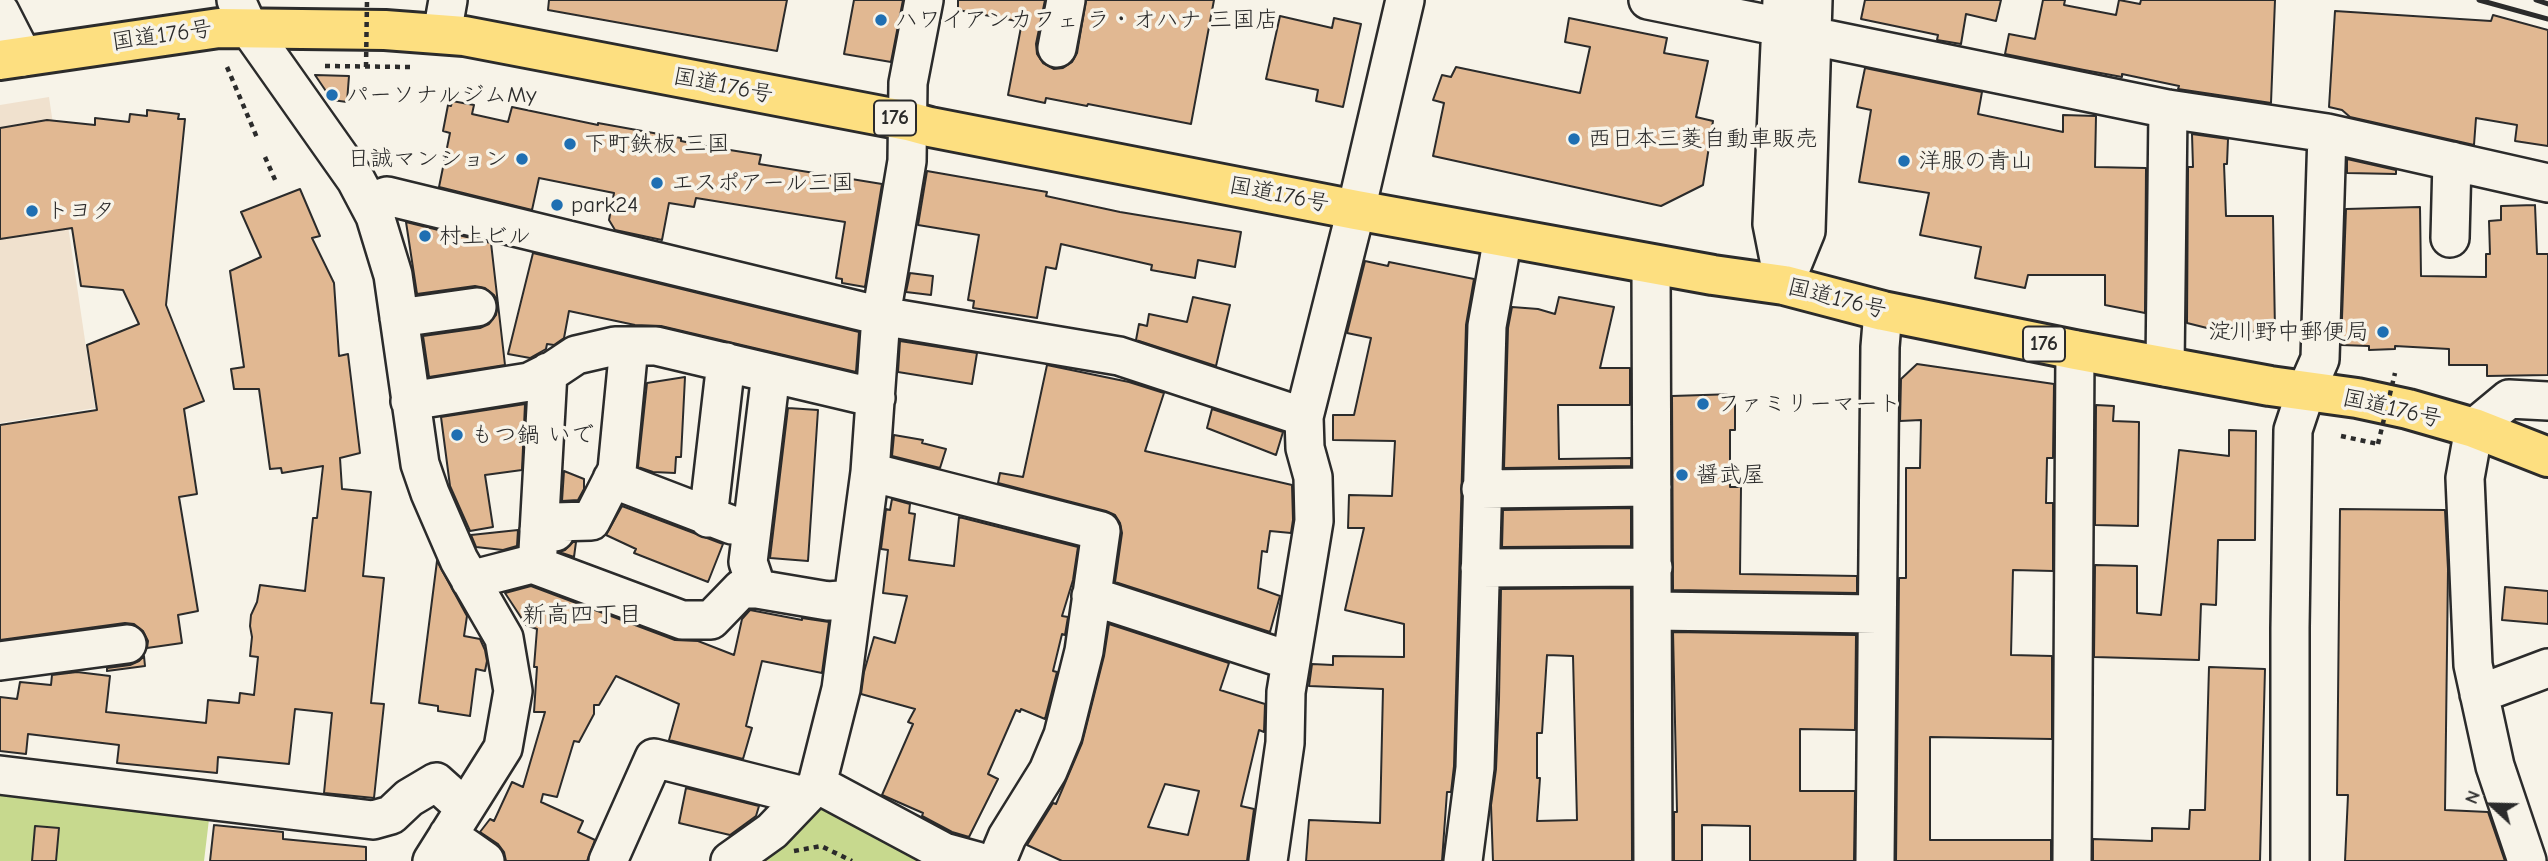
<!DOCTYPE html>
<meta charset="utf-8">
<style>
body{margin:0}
#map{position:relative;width:2548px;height:861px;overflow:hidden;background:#f7f3e8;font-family:"Comic Neue",sans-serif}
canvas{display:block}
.north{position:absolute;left:2457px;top:770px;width:70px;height:70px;-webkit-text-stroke:5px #f7f3e8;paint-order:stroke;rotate:292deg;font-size:19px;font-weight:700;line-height:28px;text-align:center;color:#2b2b2b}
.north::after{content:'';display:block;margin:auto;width:24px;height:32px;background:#2b2b2b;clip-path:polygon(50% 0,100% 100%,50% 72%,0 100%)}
</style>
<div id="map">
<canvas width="2548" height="861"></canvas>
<div class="north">N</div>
</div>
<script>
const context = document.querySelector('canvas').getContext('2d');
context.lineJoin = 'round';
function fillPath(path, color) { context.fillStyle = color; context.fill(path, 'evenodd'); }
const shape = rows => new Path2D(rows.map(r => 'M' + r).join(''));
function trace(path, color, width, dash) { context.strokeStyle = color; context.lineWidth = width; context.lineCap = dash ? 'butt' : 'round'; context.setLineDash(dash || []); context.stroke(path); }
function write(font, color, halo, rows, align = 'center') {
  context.font = font + ' "Comic Neue","Klee One",sans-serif'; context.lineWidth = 7; context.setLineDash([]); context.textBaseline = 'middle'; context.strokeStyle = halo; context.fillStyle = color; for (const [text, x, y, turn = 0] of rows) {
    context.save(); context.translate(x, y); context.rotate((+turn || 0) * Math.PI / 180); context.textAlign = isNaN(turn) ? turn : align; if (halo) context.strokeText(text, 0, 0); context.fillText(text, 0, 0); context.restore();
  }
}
fillPath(shape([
 [49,97,95,408,0,423,0,105]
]), '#f0e1ce');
fillPath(shape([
 [0,786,210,811,204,861,0,861],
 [814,798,944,861,746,861]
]), '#c7d98e');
const building = shape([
 [549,0,787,0,777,51,548,10,549,0],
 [854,0,903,0,891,62,844,54,854,0],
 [958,0,1045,0,1036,44,1037,54,1043,63,1054,69,1063,68,1072,62,1077,53,1086,0,1214,0,1191,124,1088,104,1087,106,1046,98,1045,103,1008,95,1022,22,958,10,958,0],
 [1865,0,2001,0,1996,21,1966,14,1961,44,1937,40,1938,35,1861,19,1865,0],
 [2043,0,2065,0,2064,5,2116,15,2119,0,2140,4,2141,0,2275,0,2271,103,2178,89,2179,86,2122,74,2122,77,2084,70,2005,54,2009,34,2035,39,2043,0],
 [2335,11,2491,21,2493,15,2548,30,2548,146,2515,141,2517,125,2476,118,2474,145,2350,117,2342,110,2329,107,2335,11],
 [1280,16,1332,28,1334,18,1361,24,1343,107,1316,101,1318,90,1266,79,1280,16],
 [1569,18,1667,38,1664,53,1708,61,1696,117,1713,121,1703,185,1661,206,1433,156,1444,103,1433,100,1442,75,1451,77,1456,67,1580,93,1590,47,1565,42,1569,18],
 [1865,68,1982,92,1978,114,2063,132,2063,115,2096,116,2095,167,2146,168,2145,313,2105,305,2105,275,2028,275,2025,288,1975,278,1981,247,1920,235,1929,193,1859,182,1871,110,1857,107,1865,68],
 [315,75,349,76,347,102,332,100,315,75],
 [452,101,474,105,472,114,508,122,512,107,598,125,598,123,681,138,681,141,705,146,761,155,759,164,882,184,865,287,842,283,842,279,836,278,845,222,696,198,694,207,669,203,662,240,615,230,609,220,614,193,539,178,532,210,439,187,450,133,443,131,448,105,451,106,452,101],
 [147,110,179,114,178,119,185,119,166,305,204,401,184,409,197,494,179,497,198,611,178,615,182,643,147,648,148,641,143,631,134,624,125,623,0,640,0,425,97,410,87,345,139,324,123,290,81,286,72,228,0,239,0,128,47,120,95,125,95,118,129,122,130,114,147,116,147,110],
 [2192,134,2228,139,2227,164,2224,164,2226,216,2273,216,2275,331,2242,332,2242,328,2207,328,2187,323,2188,167,2193,167,2192,134],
 [2347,159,2396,170,2396,174,2347,173,2347,159],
 [927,171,1047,192,1046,196,1120,212,1241,232,1235,267,1198,260,1195,278,1151,270,1152,265,1061,244,1056,269,1046,267,1037,318,973,308,974,301,968,300,979,235,918,225,927,171],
 [300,189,320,236,312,238,334,283,339,356,348,354,360,453,340,458,342,489,371,492,363,576,384,578,371,703,384,704,374,798,324,793,332,713,295,709,289,764,218,757,217,773,117,763,119,745,28,734,26,754,0,751,0,697,17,699,20,682,51,685,52,675,77,672,110,676,106,712,206,723,208,700,239,703,240,693,254,695,258,657,250,656,252,637,250,626,251,615,257,602,260,585,305,591,313,518,317,518,323,466,282,473,281,468,270,469,259,389,234,389,231,369,244,367,230,271,261,257,241,212,300,189],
 [2535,205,2537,254,2548,254,2548,375,2487,376,2487,365,2449,365,2449,349,2395,346,2395,349,2369,350,2369,346,2341,345,2346,209,2420,207,2421,276,2486,277,2486,254,2490,254,2489,221,2501,220,2501,206,2535,205],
 [406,222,491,243,505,365,429,377,423,336,480,328,489,324,496,315,498,303,494,295,485,288,475,286,417,294,406,222],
 [533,253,859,332,856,372,661,326,635,325,569,311,564,338,554,345,547,344,546,349,530,358,508,354,533,253],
 [1365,261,1388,266,1389,262,1474,279,1466,325,1454,766,1451,792,1447,792,1442,861,1306,861,1309,820,1380,823,1383,689,1309,686,1312,664,1333,665,1333,656,1404,657,1404,624,1345,610,1364,528,1348,528,1349,495,1392,496,1395,441,1333,440,1333,415,1354,415,1371,338,1347,333,1365,261],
 [910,273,933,276,931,295,906,292,910,273],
 [1193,297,1230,305,1216,366,1136,340,1139,324,1147,326,1149,314,1187,322,1193,297],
 [1559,297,1614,307,1600,368,1630,368,1630,405,1558,405,1559,459,1631,458,1631,466,1504,468,1508,328,1512,307,1538,309,1555,314,1559,297],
 [900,341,977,353,972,384,898,372,900,341],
 [1917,364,2054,384,2053,458,2047,458,2046,503,2053,503,2053,571,2013,570,2011,655,2052,656,2052,739,1930,737,1930,840,2051,840,2051,861,1896,861,1899,578,1906,578,1906,468,1920,468,1921,420,1900,421,1901,379,1917,364],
 [1047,365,1129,382,1164,393,1145,451,1292,485,1293,520,1291,533,1270,531,1267,552,1262,551,1258,588,1280,596,1270,632,1115,582,1122,533,1120,523,1115,515,1106,511,998,483,1000,473,1023,477,1047,365],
 [685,377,681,457,676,457,675,473,653,472,638,467,647,383,685,377],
 [1735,394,1735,430,1730,430,1730,487,1741,487,1740,574,1857,576,1857,593,1673,590,1672,396,1735,394],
 [525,404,522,470,485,475,493,527,470,531,450,486,441,417,525,404],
 [2096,405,2114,406,2113,421,2139,422,2138,526,2095,525,2096,405],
 [788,408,818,410,808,561,770,558,788,408],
 [1212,409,1283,432,1276,455,1207,428,1212,409],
 [2229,430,2256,431,2255,540,2218,540,2216,605,2201,604,2199,660,2094,657,2095,565,2137,566,2137,613,2161,615,2179,450,2229,456,2229,430],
 [894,435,923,440,922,443,946,449,940,468,892,456,894,435],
 [564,471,584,479,584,489,578,500,562,501,564,471],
 [892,499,910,504,909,513,915,514,909,560,954,566,959,517,1078,547,1073,580,1062,616,1068,617,1065,635,1062,634,1053,671,1057,672,1045,719,1021,709,1020,712,1016,710,988,774,998,779,969,837,952,832,922,816,923,813,882,795,913,724,908,722,915,709,861,694,864,672,874,637,895,643,907,596,883,593,888,550,881,549,886,509,890,510,892,499],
 [622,506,723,544,708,582,634,553,636,549,606,535,622,506],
 [1631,508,1631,546,1502,547,1503,510,1631,508],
 [2340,509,2445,510,2448,569,2445,810,2488,812,2505,861,2345,861,2348,795,2337,795,2340,509],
 [518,530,517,546,503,550,476,547,471,535,518,530],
 [573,542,576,542,574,557,559,552,565,550,573,542],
 [437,561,467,616,464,636,480,639,485,650,487,661,485,671,476,669,470,716,438,711,438,706,419,703,437,561],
 [531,586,675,640,698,641,734,655,742,619,750,610,802,620,802,618,829,622,822,673,762,661,746,726,752,728,743,759,669,740,679,704,616,676,599,705,594,705,594,714,579,742,574,741,557,797,543,794,541,802,583,821,578,832,595,840,587,861,506,861,504,852,498,844,480,832,490,819,494,821,512,782,523,787,545,712,534,712,537,667,534,667,537,629,526,625,505,593,531,586],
 [2505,587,2548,591,2548,624,2502,620,2505,587],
 [1631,588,1632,861,1493,861,1491,805,1496,769,1499,699,1501,589,1631,588],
 [1547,655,1573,656,1577,820,1537,821,1540,778,1537,778,1537,733,1542,733,1547,655],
 [1109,624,1229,663,1220,690,1265,704,1264,732,1259,730,1241,806,1254,809,1247,861,1062,861,1027,845,1053,803,1056,804,1082,743,1104,656,1109,624],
 [1165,784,1199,791,1188,835,1148,827,1165,784],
 [1673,632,1856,635,1855,730,1800,729,1800,791,1855,791,1854,861,1750,861,1750,826,1702,825,1702,861,1674,861,1674,812,1677,812,1673,632],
 [144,656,145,666,107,671,107,668,130,665,139,661,144,656],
 [2209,667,2265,669,2260,861,2093,861,2093,839,2152,841,2152,828,2189,829,2190,810,2205,810,2209,667],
 [686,788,759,806,756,816,730,835,679,823,686,788],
 [214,825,283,832,283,839,366,847,366,861,210,861,214,825],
 [35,826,59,828,56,861,32,861,35,826]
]);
fillPath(building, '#e1b892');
trace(building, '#2b2b2b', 2);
const minor = shape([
 [236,0,248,27,356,180,375,216,393,275,420,464,430,493,459,560,504,638,513,691,503,748,432,861],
 [1648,0,1781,27],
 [1782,0,1772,224,1784,285],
 [0,12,23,57],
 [442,34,448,0],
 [1812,36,2168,109,2327,133,2548,183],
 [1057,48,1066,0],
 [369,202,387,196,881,316,1119,356,1304,417],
 [2450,238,2452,161],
 [1651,264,1653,861],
 [1784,285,1806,231,1813,0],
 [399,318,477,307],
 [2165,367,2168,109],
 [410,401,529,382,555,369,576,355,615,346,656,346,876,398],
 [870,472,1101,531,1084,651,1063,735,1048,771,1007,837,997,861],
 [612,479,732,525],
 [1481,489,1652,487],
 [708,518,726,362],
 [539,530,555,532,554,522,591,521,617,470,629,346],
 [538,551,548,372],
 [1480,568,1653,567],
 [470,580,532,564,682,620,711,620,741,589,757,589,828,601,853,599],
 [757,589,748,562,771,373],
 [1091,596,1291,661],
 [1653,611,1877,614],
 [0,661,127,644],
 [2479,694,2548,668],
 [0,775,373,820,391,815,409,798,436,782,465,808],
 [817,784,944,852,977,861],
 [448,835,485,861],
 [608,861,654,758,804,796],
 [730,861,772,831,817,784,841,689,870,472,881,316,907,161,908,83,924,0],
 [1268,861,1285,743,1286,692,1314,521,1313,477,1305,448,1304,417,1356,210,1405,0],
 [1463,861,1475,768,1487,326,1503,237],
 [1875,861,1880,347,1883,311],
 [2072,861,2075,350],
 [2290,861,2290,628,2293,430,2306,391,2320,359,2327,133],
 [2527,861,2495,766,2473,665,2465,478,2474,428,2509,399,2548,401]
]);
const highway = shape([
 [0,60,219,28,385,30,464,36,908,121,930,127,1356,210,1713,275,1784,285,1883,311,2075,350,2270,386,2357,398,2408,409,2474,428,2548,457]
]);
trace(minor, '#2b2b2b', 42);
trace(highway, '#2b2b2b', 44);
trace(shape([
 [325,66,410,67],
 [227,67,258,140],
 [265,157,276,182],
 [2341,436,2378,444],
 [794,851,821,846,852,861]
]), '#2b2b2b', 4.5, [5, 5]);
trace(minor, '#f7f3e8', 37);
trace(highway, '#fddf80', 38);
trace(shape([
 [2479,0,2548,19],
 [2536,0,2548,4]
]), '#2b2b2b', 5);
trace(shape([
 [366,67,367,0],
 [2378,444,2395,373]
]), '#2b2b2b', 4.5, [5, 5]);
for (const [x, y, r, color] of [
 [881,20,7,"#1f6fb2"],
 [332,95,7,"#1f6fb2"],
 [1574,139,7,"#1f6fb2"],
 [570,144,7,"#1f6fb2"],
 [522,159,7,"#1f6fb2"],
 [1904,161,7,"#1f6fb2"],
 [657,183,7,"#1f6fb2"],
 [557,205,7,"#1f6fb2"],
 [32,211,7,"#1f6fb2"],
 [425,236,7,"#1f6fb2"],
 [2383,332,7,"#1f6fb2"],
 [1703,404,7,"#1f6fb2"],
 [457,435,7,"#1f6fb2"],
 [1682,475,7,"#1f6fb2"]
]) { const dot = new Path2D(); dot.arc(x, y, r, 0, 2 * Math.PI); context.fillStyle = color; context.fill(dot); trace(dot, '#f7f3e8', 2.5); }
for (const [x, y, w] of [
 [895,118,42],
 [2044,344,42]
]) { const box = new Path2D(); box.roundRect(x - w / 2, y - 17.5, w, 35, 5); context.fillStyle = '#f7f3e8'; context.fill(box); trace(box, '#2b2b2b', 2); }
write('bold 21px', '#2b2b2b', null, [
 ["176",895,118],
 ["176",2044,344]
]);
write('23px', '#2b2b2b', '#f7f3e8', [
 ["ハワイアンカフェ ラ・オハナ 三国店",895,20],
 ["パーソナルジムMy",346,95],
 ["西日本三菱自動車販売",1588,139],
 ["下町鉄板 三国",584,144],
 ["日誠マンション",508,159,"right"],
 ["洋服の青山",1918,161],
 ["エスポアール三国",671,183],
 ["park24",571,205],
 ["トヨタ",46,211],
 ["村上ビル",439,236],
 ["淀川野中郵便局",2369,332,"right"],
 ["ファミリーマート",1717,404],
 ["もつ鍋 いで",471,435],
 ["醤武屋",1696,475]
], 'left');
write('23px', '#2b2b2b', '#f7f3e8', [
 ["国道176号",162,36,-8],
 ["国道176号",723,86,11],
 ["国道176号",1279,195,11],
 ["国道176号",1837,299,14],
 ["国道176号",2392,409,13]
]);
write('24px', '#2b2b2b', '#f7f3e8', [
 ["新高四丁目",582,615]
]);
</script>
